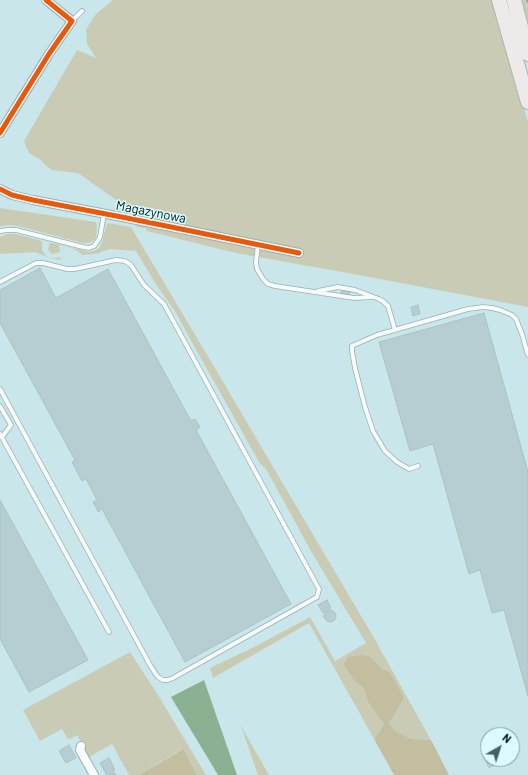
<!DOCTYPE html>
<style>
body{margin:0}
#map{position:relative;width:528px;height:775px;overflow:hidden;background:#c9e7ea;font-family:Barlow,sans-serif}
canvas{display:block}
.north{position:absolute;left:480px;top:727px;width:40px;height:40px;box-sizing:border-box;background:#dbfbfe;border:1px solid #849fa2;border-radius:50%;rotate:39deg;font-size:11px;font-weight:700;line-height:16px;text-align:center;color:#021618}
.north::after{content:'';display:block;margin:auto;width:14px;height:18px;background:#485f62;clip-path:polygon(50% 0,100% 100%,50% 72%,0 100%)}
</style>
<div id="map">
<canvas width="528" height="775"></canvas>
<div class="north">N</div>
</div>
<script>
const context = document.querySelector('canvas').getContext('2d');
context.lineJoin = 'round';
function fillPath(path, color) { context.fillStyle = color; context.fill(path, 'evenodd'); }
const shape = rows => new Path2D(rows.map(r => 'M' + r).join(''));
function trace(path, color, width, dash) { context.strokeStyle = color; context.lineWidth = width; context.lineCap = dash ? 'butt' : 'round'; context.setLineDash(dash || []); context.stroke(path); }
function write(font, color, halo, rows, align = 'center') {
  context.font = font + ' Barlow,sans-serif'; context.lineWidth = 3; context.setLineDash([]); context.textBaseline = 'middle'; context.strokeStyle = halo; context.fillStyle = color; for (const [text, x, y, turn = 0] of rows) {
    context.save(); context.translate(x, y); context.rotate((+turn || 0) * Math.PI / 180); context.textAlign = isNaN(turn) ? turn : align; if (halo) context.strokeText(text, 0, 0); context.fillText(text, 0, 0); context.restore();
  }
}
fillPath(shape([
 [113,0,494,0,528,122,528,307,364,276,236,253,147,231,145,228,137,227,132,211,78,173,52,170,45,165,41,160,29,153,24,141,77,50,96,58,87,44,86,29,96,14],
 [521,0,528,0,528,26],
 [0,208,96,222,97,227,96,237,93,241,89,243,83,243,18,226,10,225,0,226],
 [108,223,131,227,219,375,374,638,431,740,411,739,394,730,389,723,394,716,399,706,404,699,390,672,382,669,371,657,353,679,364,689,368,702,380,719,384,723,380,731,374,739,309,623,213,678,210,668,256,646,310,617,335,661,366,643,348,613,311,551,266,469,259,462,193,344,175,311,157,286,136,251,111,249,100,252,100,253,87,255,87,254,83,255,74,249,59,245,60,252,52,254,50,252,48,249,50,243,52,243,89,252,96,250,100,247,102,242,106,226],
 [7,234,15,234,39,240,42,242,42,249,45,255,50,258,55,258,60,257,61,260,50,258,35,252,0,254,0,237],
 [130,652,158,695,206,775,197,775,182,749,139,775,129,775,112,744,89,757,77,735,70,739,67,738,62,729,40,741,23,710],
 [241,726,269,775,258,775]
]), '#cacbb5');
fillPath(shape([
 [361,655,371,657,382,669,390,672,403,696,404,699,399,706,394,716,389,723,394,730,411,739,431,740,449,775,394,775,374,739,380,731,384,723,380,719,368,702,364,689,353,679,344,664,348,657],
 [183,749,197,775,139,775,158,764]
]), '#c2be9f');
fillPath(shape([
 [204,680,237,775,218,775,171,697]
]), '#8ab292');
trace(shape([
 [527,0,528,2]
]), '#8ab292', 2);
const building = shape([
 [40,268,56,298,108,269,191,421,195,419,200,427,196,430,291,604,185,662,102,509,98,512,97,509,93,502,97,500,86,479,82,481,72,462,75,460,0,323,0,290,40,268],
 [342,290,350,292,349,295,341,293,342,290],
 [418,305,420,314,413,316,411,307,418,305],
 [484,313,528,472,528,696,504,610,492,613,480,570,469,574,433,444,410,451,379,342,484,313],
 [0,500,88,660,29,692,0,639,0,500],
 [327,600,331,608,323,613,318,605,327,600],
 '324 616a6 6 0 1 1 12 0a6 6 0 1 1-12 0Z',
 [69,745,76,758,66,763,59,751,69,745],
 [488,755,488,759,491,759,494,765,489,768,484,757,488,755],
 [109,758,115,770,113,771,116,775,106,774,100,763,109,758]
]);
fillPath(building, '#b6cdd2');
trace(building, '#abc2c6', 1);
const service = shape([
 [72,21,82,11],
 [0,231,8,230,16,230,83,247,89,248,94,246,97,242,100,237,104,214],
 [258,245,256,262,257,269,263,279,268,284,275,286,354,298,373,297],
 [0,282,36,263,43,263,67,269,75,269,116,260,125,261,131,265,144,285,164,304,319,589,317,597,173,678,168,680,163,680,158,677,155,673,150,665,0,389],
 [318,291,338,287,355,290,379,299,384,302,388,306,395,330],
 [0,406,11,425,2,437],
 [0,434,109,632],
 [418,466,409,469,397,462,385,451,373,431,365,407,355,368,352,351,352,346,354,345,377,335,468,309,483,307,492,308,500,310,512,315,516,319,522,334,528,355]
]);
const minor = shape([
 [0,133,49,54,72,21,46,0],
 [0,189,12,195,33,200,127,218,299,253],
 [81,746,80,750,94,775]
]);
const motorway = shape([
 [499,0,528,102],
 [514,0,528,54]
]);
trace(service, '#99b0b2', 5.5);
trace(minor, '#99b0b2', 10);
trace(motorway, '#adb4b5', 16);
trace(service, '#f7fbfc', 4);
trace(minor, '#f7fbfc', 8);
trace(motorway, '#eeeaea', 14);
trace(shape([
 [0,133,49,54,72,21,46,0],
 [0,189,12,195,33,200,127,218,299,253]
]), '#e8590c', 5);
write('13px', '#021618', '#dbfbfe', [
 ["Magazynowa",151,212,11]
]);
</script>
